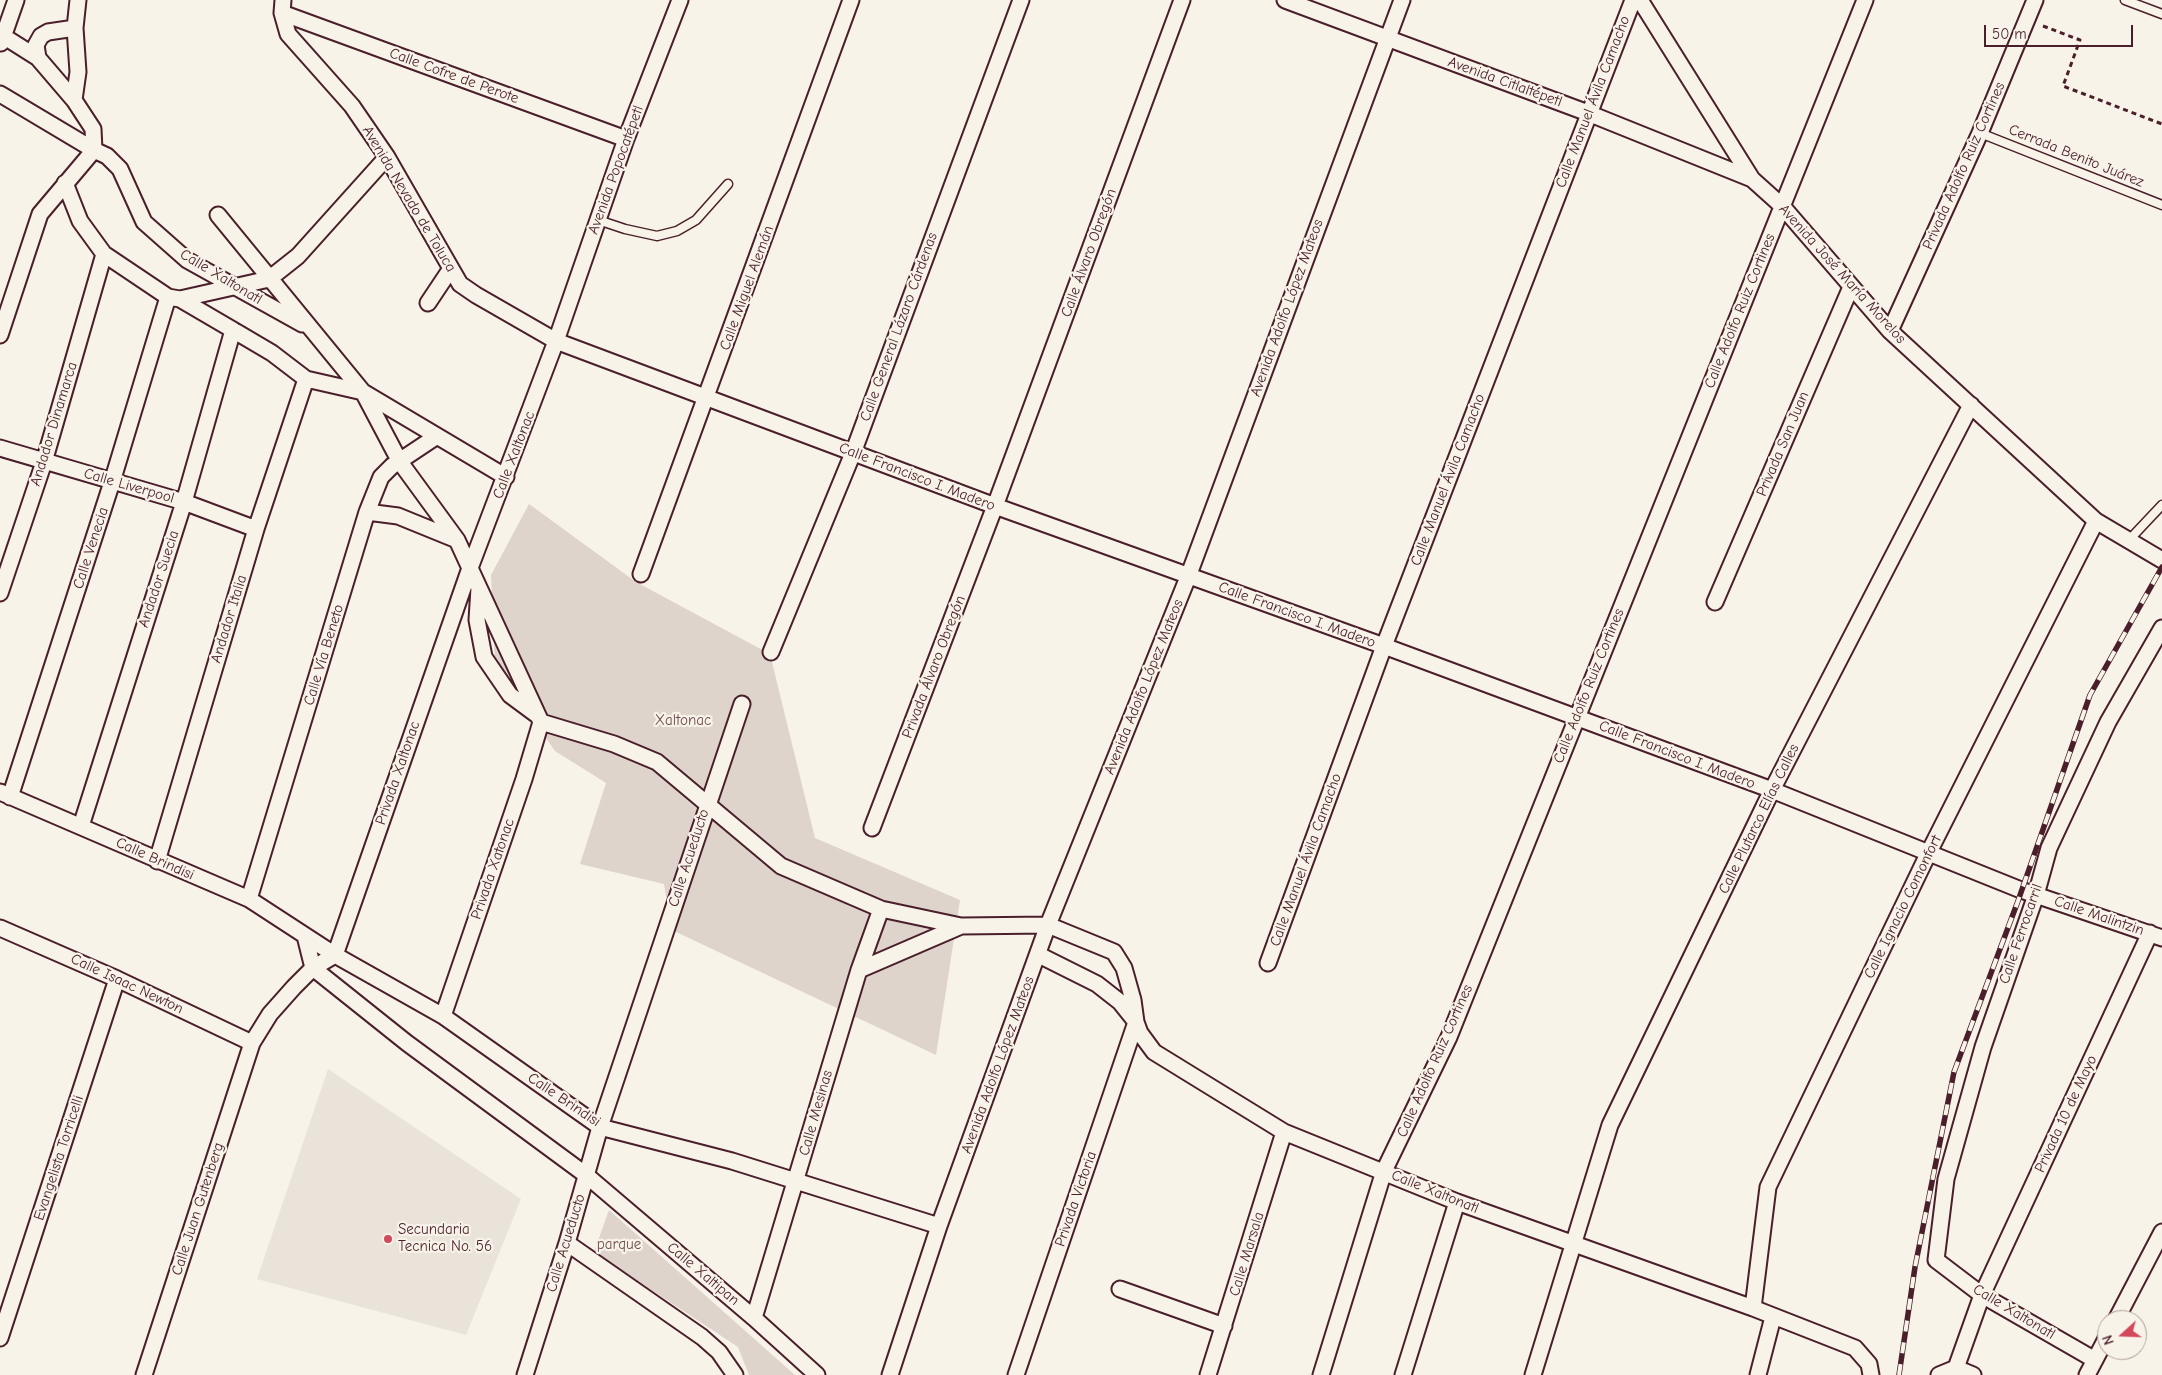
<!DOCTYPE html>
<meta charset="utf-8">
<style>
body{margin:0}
#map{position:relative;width:2162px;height:1375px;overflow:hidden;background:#f7f3e8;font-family:"Comic Neue",sans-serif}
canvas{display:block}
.north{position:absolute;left:2097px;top:1310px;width:50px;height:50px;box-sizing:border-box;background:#f7f3e8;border:1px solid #b29e9c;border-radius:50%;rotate:250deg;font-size:14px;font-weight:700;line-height:20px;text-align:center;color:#4a1f2b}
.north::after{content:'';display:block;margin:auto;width:18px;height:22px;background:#d1495b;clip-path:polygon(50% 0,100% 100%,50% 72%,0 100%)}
.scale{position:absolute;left:1984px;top:25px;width:149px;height:22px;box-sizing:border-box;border:2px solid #4a1f2b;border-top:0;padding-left:6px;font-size:15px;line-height:18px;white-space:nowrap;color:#4a1f2b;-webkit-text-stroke:4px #f7f3e8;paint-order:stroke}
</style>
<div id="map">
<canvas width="2162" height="1375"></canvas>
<div class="north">N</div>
<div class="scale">50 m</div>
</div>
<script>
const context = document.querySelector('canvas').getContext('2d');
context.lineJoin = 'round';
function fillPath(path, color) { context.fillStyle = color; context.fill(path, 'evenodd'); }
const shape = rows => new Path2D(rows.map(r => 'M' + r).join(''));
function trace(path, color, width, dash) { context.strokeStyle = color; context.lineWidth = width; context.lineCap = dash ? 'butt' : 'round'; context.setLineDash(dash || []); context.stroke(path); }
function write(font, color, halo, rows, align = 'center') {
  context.font = font + ' "Comic Neue",sans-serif'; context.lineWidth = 4.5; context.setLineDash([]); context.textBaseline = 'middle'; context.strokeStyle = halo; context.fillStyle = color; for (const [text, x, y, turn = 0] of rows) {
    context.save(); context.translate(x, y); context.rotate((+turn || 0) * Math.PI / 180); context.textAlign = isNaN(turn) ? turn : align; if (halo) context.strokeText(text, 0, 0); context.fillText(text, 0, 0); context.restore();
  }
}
fillPath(shape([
 [328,1069,521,1199,466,1335,257,1279]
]), '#eae3da');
fillPath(shape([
 [529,504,636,582,770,654,815,838,960,900,936,1055,672,930,664,884,580,864,606,783,555,751,495,665,491,575],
 [609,1210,795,1375,749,1375,738,1347,594,1252]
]), '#ded4cc');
const lane = shape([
 [2125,0,2162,14],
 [1980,133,2162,205],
 [598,220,625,229,657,236,677,231,696,220,728,184],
 [2129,540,2162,505]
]);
const street = shape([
 [283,0,282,13,288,34,352,106,387,157,460,284,476,295,556,341,995,506,1384,646,1772,790,2021,890,2162,938],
 [1285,0,1588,113,1752,179],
 [1640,0,1752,179,1782,206,1890,331,2096,521,2162,560],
 [282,13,626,139],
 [0,34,38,58,74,100,93,129,94,150,107,156,120,169,144,222,187,260,302,324],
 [1,43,16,0],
 [38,58,36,45,41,36,48,32,75,28],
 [0,94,94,150,40,214,0,335],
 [74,100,78,72,75,28,78,0],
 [65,183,80,221,104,254,168,297,180,299,233,330,272,353,306,379,363,392,506,477],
 [218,215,363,392,400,462,457,540,541,722,614,744,657,762,781,866,881,909,961,926,1048,925,1114,952,1124,968,1133,1000,1136,1022,1016,1375],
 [180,299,269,279,298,256,387,157],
 [428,303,450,270],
 [1890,331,1980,133,2035,0],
 [0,448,184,502,256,529],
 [367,512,398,516,457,540],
 [641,574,851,0],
 [479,588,477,620,484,657,510,695,537,715],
 [0,593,44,462,104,254],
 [1715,602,1851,287],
 [771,652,853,453,1021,0],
 [0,792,249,899,335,955,443,1016,600,1127,732,1161,939,1226],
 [10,797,112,482,168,297],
 [81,826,184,502,233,330],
 [872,828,995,506,1182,0],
 [157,861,256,529,306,379],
 [249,899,367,512,381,477,392,466,437,436],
 [0,928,117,979,252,1043],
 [305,936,313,968,407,1043,586,1175,754,1318,817,1375],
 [1039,955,1097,984,1120,1002,1136,1022,1140,1033,1154,1052,1284,1132,1457,1202,1753,1308,1855,1348,1869,1364,1871,1375],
 [1268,963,1384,646,1633,0],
 [859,970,961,926],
 [443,1016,524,779,541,722],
 [567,1243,702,1337,719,1352,735,1375],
 [1120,1289,1224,1326],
 [1753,1308,1768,1187,1929,852,2096,521],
 [754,1318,859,970,881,909],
 [2116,1320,2162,1232],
 [0,1338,117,979],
 [2095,1360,1982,1295,1936,1260,1946,1179,1983,1047,2036,895,2049,848,2108,722,2162,628],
 [1956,1368,1982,1295,2150,933],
 [144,1375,252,1043,270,1014,294,987,313,968,335,955,470,568,556,341,626,139,680,0],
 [525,1375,567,1243,600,1127,742,704],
 [890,1375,939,1226,1048,925,1188,577,1402,0],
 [1208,1375,1284,1132],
 [1321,1375,1384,1171,1449,1037,1865,0],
 [1403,1375,1457,1202],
 [1533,1375,1610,1125,1772,790,1971,405],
 [1758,1375,1773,1317],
 [1939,1375,1956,1368,1973,1375],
 [2087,1375,2107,1337]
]);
trace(lane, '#4a1f2b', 11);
trace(street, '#4a1f2b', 19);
trace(shape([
 [2043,26,2080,40,2063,86,2162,124]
]), '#4a1f2b', 3, [5, 4]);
trace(lane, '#f7f3e8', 8);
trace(street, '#f7f3e8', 15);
const rail = shape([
 [1899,1375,1915,1267,1954,1072,2018,901,2090,695,2162,567]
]);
trace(rail, '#4a1f2b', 5.5);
trace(rail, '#f7f3e8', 4, [11]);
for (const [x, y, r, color] of [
 [388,1239,5,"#d1495b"]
]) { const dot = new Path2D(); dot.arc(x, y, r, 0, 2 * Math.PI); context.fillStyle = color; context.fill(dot); trace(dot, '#f7f3e8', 2); }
write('15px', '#4a1f2b', '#f7f3e8', [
 ["Calle Cofre de Perote",454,76,20],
 ["Avenida Citlaltépetl",1505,82,20],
 ["Calle Manuel Ávila Camacho",1593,102,-69],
 ["Cerrada Benito Juárez",2076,156,22],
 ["Privada Adolfo Ruiz Cortines",1964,166,-66],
 ["Avenida Popocatépetl",616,170,-70],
 ["Avenida Nevado de Toluca",409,199,59],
 ["Calle Álvaro Obregón",1089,253,-70],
 ["Avenida José María Morelos",1842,274,48],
 ["Calle Xaltonatl",221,277,31],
 ["Calle Miguel Alemán",747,288,-70],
 ["Avenida Adolfo López Mateos",1287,308,-70],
 ["Calle Adolfo Ruiz Cortines",1740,311,-68],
 ["Calle General Lázaro Cárdenas",899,327,-70],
 ["Andador Dinamarca",54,424,-73],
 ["Privada San Juan",1783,444,-67],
 ["Calle Xaltonac",514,455,-69],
 ["Calle Francisco I. Madero",917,477,21],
 ["Calle Manuel Ávila Camacho",1448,480,-69],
 ["Calle Liverpool",129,486,16],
 ["Calle Venecia",91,548,-72],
 ["Andador Suecia",159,579,-72],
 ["Calle Francisco I. Madero",1297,615,20],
 ["Andador Italia",229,619,-73],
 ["Calle Vía Beneto",324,655,-73],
 ["Privada Álvaro Obregón",934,667,-69],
 ["Calle Adolfo Ruiz Cortines",1589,686,-68],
 ["Avenida Adolfo López Mateos",1144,687,-68],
 ["Calle Francisco I. Madero",1677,755,21],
 ["Privada Xaltonac",398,773,-71],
 ["Calle Plutarco Elías Calles",1759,819,-64],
 ["Calle Acueducto",689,858,-72],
 ["Calle Brindisi",155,859,24],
 ["Calle Manuel Ávila Camacho",1306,860,-70],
 ["Privada Xatonac",493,869,-71],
 ["Calle Ignacio Comonfort",1903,907,-64],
 ["Calle Malintzin",2099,916,19],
 ["Calle Ferrocarril",2021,934,-71],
 ["Calle Isaac Newton",127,984,25],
 ["Calle Adolfo Ruiz Cortines",1435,1061,-66],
 ["Avenida Adolfo López Mateos",998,1065,-70],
 ["Calle Brindisi",564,1100,34],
 ["Calle Mesinas",816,1113,-74],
 ["Privada 10 de Mayo",2066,1114,-65],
 ["Evangelista Torricelli",59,1158,-72],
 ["Calle Xaltonatl",1435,1192,22],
 ["Privada Victoria",1076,1199,-71],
 ["Calle Juan Gutenberg",198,1209,-72],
 ["Calle Acueducto",566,1243,-73],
 ["Calle Marsala",1247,1254,-73],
 ["Calle Xaltipan",703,1274,40],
 ["Calle Xaltonatl",2014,1312,31]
]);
write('15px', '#6f4c53', '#f7f3e8', [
 ["Xaltonac",683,721],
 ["parque",619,1245]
]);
write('15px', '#4a1f2b', '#f7f3e8', [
 ["Secundaria",398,1230],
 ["Tecnica No. 56",398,1247]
], 'left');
</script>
